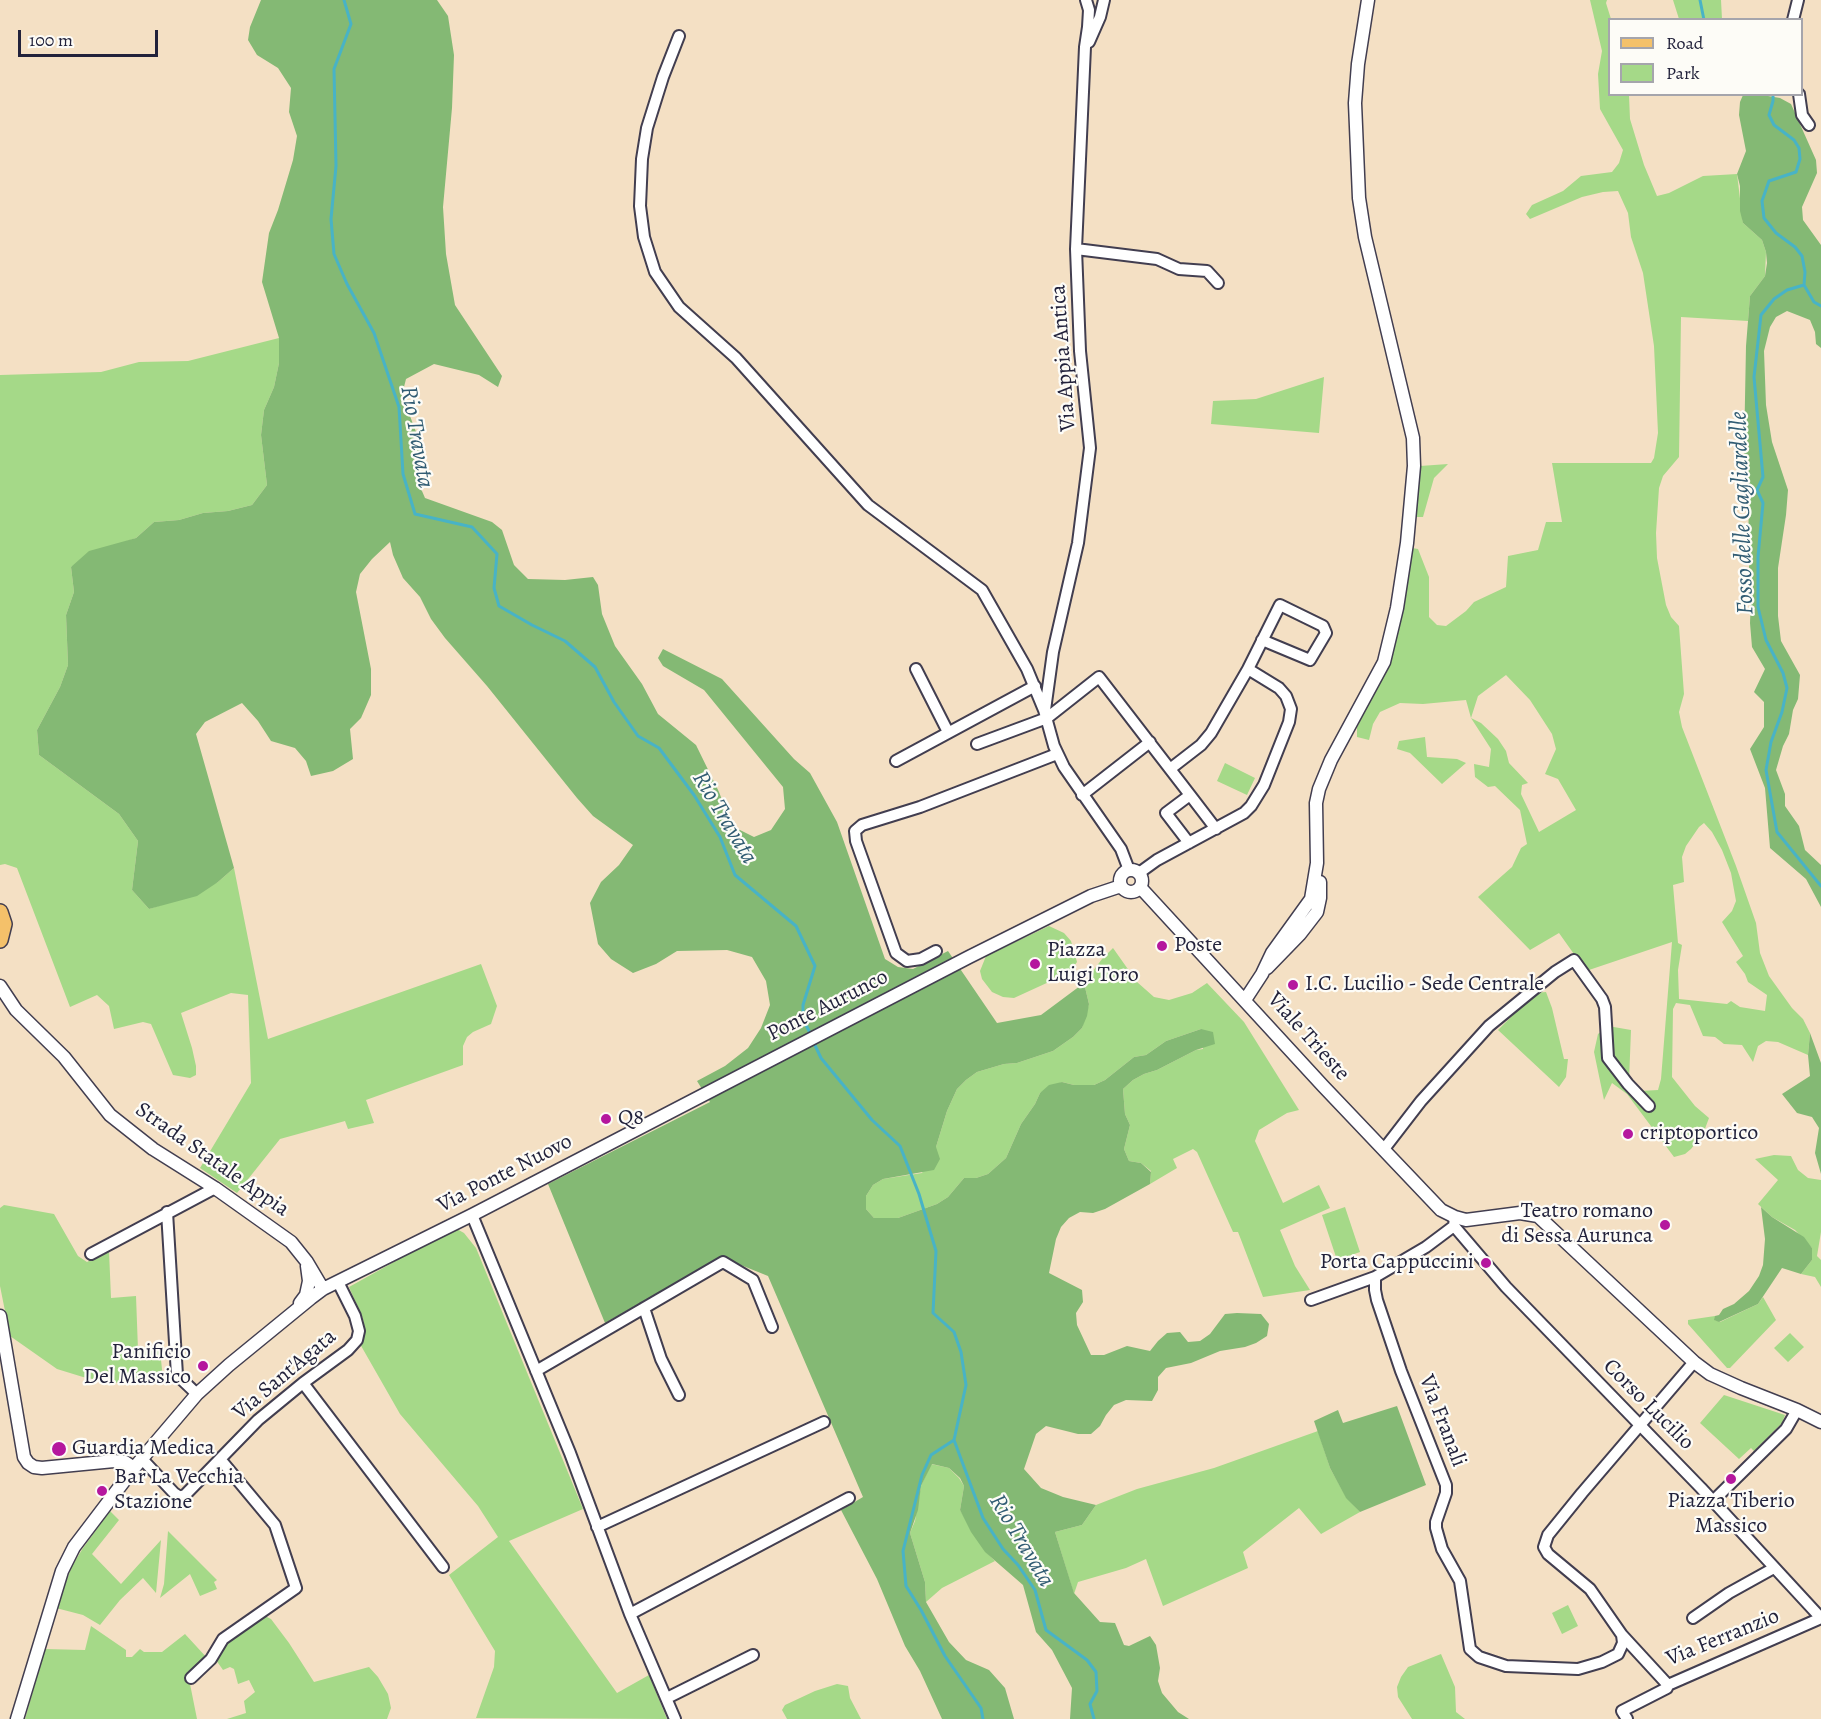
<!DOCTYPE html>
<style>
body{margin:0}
#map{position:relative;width:1821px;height:1719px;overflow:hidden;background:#f4e0c4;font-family:Alegreya,serif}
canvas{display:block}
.legend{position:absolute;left:1608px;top:18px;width:195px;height:78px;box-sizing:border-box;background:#fdfcf7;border:2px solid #a5a5ac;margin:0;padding:8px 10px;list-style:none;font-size:18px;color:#22223b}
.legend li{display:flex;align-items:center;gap:12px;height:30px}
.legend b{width:30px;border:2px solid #a5a5ac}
.scale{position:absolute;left:18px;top:30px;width:140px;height:27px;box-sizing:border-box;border:3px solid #22223b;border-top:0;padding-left:8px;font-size:18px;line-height:21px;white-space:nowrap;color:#22223b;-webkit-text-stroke:4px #fdfcf7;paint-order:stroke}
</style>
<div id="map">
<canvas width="1821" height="1719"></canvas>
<ul class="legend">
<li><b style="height:8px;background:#f4c16a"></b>Road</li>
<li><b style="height:16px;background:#a5d988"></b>Park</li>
</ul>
<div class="scale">100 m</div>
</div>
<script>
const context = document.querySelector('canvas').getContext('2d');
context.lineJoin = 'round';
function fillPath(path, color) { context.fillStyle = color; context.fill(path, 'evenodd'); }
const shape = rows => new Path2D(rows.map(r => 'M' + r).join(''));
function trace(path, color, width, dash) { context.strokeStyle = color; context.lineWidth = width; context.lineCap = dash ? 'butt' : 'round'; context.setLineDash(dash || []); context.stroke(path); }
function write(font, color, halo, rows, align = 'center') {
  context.font = font + ' Alegreya,serif'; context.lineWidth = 4.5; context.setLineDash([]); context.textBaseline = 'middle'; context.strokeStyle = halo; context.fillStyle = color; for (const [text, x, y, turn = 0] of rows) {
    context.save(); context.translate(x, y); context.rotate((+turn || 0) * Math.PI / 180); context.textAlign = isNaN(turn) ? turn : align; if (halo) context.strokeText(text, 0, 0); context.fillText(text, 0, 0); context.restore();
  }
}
fillPath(shape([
 [1590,0,1607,0,1606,3,1611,19,1610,94,1629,95,1630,119,1644,165,1657,196,1669,193,1703,176,1737,174,1743,223,1762,240,1766,252,1765,276,1750,296,1748,321,1681,317,1679,457,1663,476,1659,488,1656,533,1657,558,1666,605,1671,617,1679,626,1684,694,1679,712,1682,727,1736,866,1756,923,1760,953,1769,976,1792,1008,1803,1019,1810,1033,1808,1055,1778,1042,1766,1041,1758,1046,1753,1062,1742,1045,1724,1044,1715,1037,1703,1036,1690,1005,1676,1003,1673,1009,1672,1077,1695,1106,1709,1118,1703,1134,1691,1149,1685,1154,1674,1157,1627,1094,1612,1083,1604,1100,1594,1052,1598,1034,1608,1026,1631,1030,1629,1081,1640,1091,1658,1090,1661,1079,1672,942,1586,971,1559,933,1530,950,1478,897,1512,867,1521,848,1527,844,1520,810,1495,786,1488,787,1475,777,1474,764,1489,767,1491,749,1471,718,1466,700,1423,704,1400,703,1380,712,1373,724,1369,740,1357,737,1357,727,1390,663,1412,548,1418,549,1429,577,1429,617,1437,625,1446,626,1466,611,1474,602,1506,587,1508,556,1538,550,1546,522,1562,522,1552,463,1651,463,1654,458,1658,433,1654,346,1643,273,1631,237,1628,213,1618,191,1603,192,1582,197,1530,219,1526,214,1532,205,1563,191,1581,176,1612,172,1619,163,1623,150,1600,109,1598,74,1602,51],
 [1506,675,1530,700,1552,734,1556,749,1545,774,1558,779,1576,810,1539,832,1521,794,1522,785,1528,783,1509,763,1506,751,1498,739,1481,723,1471,718,1478,696],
 [1704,823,1712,832,1722,850,1731,873,1736,901,1732,911,1722,922,1743,956,1736,962,1745,974,1748,982,1767,995,1765,1011,1740,1007,1731,1001,1727,1004,1679,999,1678,970,1682,945,1678,943,1673,885,1684,882,1682,857,1686,846,1699,827],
 [1673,0,1721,0,1722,19,1679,19],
 [279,338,279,363,274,387,264,410,261,435,267,485,252,505,228,511,203,513,179,520,154,522,136,538,113,546,71,567,74,592,66,615,68,665,60,687,37,730,39,755,119,814,138,841,132,890,149,909,173,901,218,882,234,868,268,1039,481,964,497,1006,491,1024,473,1032,467,1037,463,1046,463,1065,366,1100,374,1123,348,1129,345,1121,280,1139,237,1193,200,1168,251,1083,248,995,231,993,181,1013,192,1048,196,1066,196,1075,190,1078,173,1075,151,1024,143,1022,114,1029,109,1006,97,995,70,1007,17,868,5,864,0,865,0,375,101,372,139,362,188,361],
 [1324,377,1319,433,1211,424,1213,401,1256,399],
 [1448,464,1434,478,1423,517,1415,517,1420,466],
 [1425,737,1427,757,1457,759,1466,763,1442,784,1410,753,1397,749,1399,741],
 [1225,763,1255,778,1247,795,1217,781],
 [1049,926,1064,933,1071,941,1077,962,1072,969,1062,976,1014,998,1003,997,992,992,982,979,980,971,986,956],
 [1113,948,1137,982,1154,997,1169,1000,1192,993,1207,983,1244,1022,1299,1110,1287,1113,1259,1130,1255,1141,1283,1203,1319,1185,1330,1208,1280,1230,1295,1266,1310,1290,1263,1297,1238,1232,1233,1232,1197,1152,1193,1149,1173,1159,1177,1168,1150,1184,1151,1171,1141,1163,1129,1161,1124,1149,1130,1125,1125,1114,1123,1089,1133,1080,1144,1074,1157,1070,1196,1050,1203,1049,1201,1029,1166,1041,1146,1055,1134,1057,1105,1080,1094,1085,1074,1085,1062,1082,1040,1093,1035,1104,1021,1124,1006,1158,988,1174,976,1178,964,1178,948,1197,937,1204,898,1218,874,1218,866,1209,866,1196,873,1185,883,1179,922,1173,936,1147,947,1111,957,1089,966,1080,977,1072,1004,1064,1017,1063,1053,1051,1073,1037,1082,1028,1089,1004,1084,983,1102,959],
 [1546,992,1552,1008,1564,1059,1568,1059,1566,1077,1559,1087,1498,1030,1515,1013,1513,1011,1534,993],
 [1774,1155,1791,1156,1798,1170,1808,1178,1821,1180,1821,1232,1817,1256,1821,1260,1821,1287,1815,1277,1801,1274,1812,1260,1812,1248,1795,1230,1772,1217,1758,1204,1778,1180,1755,1159],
 [4,1205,54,1214,78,1256,87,1262,109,1251,111,1298,136,1296,138,1350,160,1350,163,1379,112,1383,83,1377,57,1369,10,1336,0,1286,0,1208],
 [1345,1207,1360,1252,1337,1260,1322,1215],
 [455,1228,464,1233,476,1248,583,1509,509,1541,617,1693,649,1675,667,1719,476,1718,494,1667,495,1651,449,1575,498,1537,478,1506,400,1414,360,1344,365,1331,363,1319,349,1287],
 [1763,1297,1776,1320,1730,1368,1727,1368,1688,1324,1688,1320,1715,1316,1715,1320,1720,1322,1758,1304],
 [1790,1333,1804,1347,1788,1362,1774,1348],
 [1724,1395,1785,1415,1782,1423,1754,1451,1751,1448,1739,1459,1700,1423],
 [1318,1431,1330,1468,1346,1497,1360,1512,1321,1534,1299,1508,1243,1552,1248,1568,1163,1606,1146,1559,1126,1568,1078,1582,1074,1594,1055,1532,1082,1525,1096,1505,1137,1489,1214,1468],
 [931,1464,949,1468,959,1478,964,1486,960,1510,986,1552,995,1561,942,1588,926,1602,925,1582,910,1533,915,1521,921,1486],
 [110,1511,119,1520,92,1554,121,1584,161,1540,156,1593,143,1578,120,1600,100,1625,83,1615,56,1608,72,1566,83,1548],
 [168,1531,217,1580,214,1582,217,1589,200,1596,190,1574,160,1598,164,1584],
 [1568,1605,1578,1626,1562,1634,1552,1613],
 [265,1616,271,1619,289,1643,314,1682,369,1667,378,1677,388,1694,391,1708,387,1719,227,1719,246,1713,244,1701,255,1692,249,1680,238,1684,234,1669,230,1667,223,1670,216,1660,226,1643],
 [91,1626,126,1650,126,1657,132,1657,140,1649,144,1652,162,1652,185,1634,208,1659,188,1674,197,1719,25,1719,45,1649,85,1650],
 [1441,1654,1455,1687,1456,1712,1465,1719,1412,1719,1398,1697,1397,1687,1401,1677,1408,1667],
 [837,1684,848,1686,850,1698,861,1719,787,1719,782,1710,785,1705,815,1691]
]), '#a5d988');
fillPath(shape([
 [261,0,437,0,448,16,454,55,452,108,443,207,446,254,455,305,502,376,498,387,479,375,434,364,406,379,402,395,421,445,418,468,419,484,425,498,492,522,502,530,514,565,528,579,565,580,593,577,598,585,602,614,615,646,642,684,658,714,696,745,719,792,732,826,754,837,771,830,785,809,783,787,704,690,663,666,658,658,663,649,722,679,794,759,810,773,837,822,885,959,898,967,913,969,948,951,997,1023,1041,1015,1084,983,1089,1004,1087,1016,1082,1028,1073,1037,1053,1051,1017,1063,1004,1064,977,1072,966,1080,957,1089,947,1111,936,1147,940,1159,934,1170,883,1179,873,1185,866,1196,866,1209,874,1218,898,1218,937,1204,948,1197,964,1178,976,1178,988,1174,1006,1158,1021,1124,1035,1104,1040,1093,1049,1085,1062,1082,1074,1085,1094,1085,1105,1080,1134,1057,1146,1055,1166,1041,1201,1029,1213,1032,1215,1044,1196,1050,1157,1070,1144,1074,1133,1080,1123,1089,1125,1114,1130,1125,1124,1149,1129,1161,1141,1163,1151,1172,1150,1184,1105,1209,1093,1213,1080,1212,1069,1218,1061,1227,1056,1239,1049,1273,1082,1290,1083,1302,1076,1313,1077,1325,1091,1355,1104,1355,1127,1346,1150,1351,1158,1341,1167,1333,1180,1332,1188,1342,1200,1341,1210,1334,1225,1314,1237,1313,1261,1314,1269,1324,1267,1336,1256,1343,1245,1347,1220,1351,1191,1363,1166,1368,1158,1377,1158,1390,1152,1401,1126,1400,1114,1405,1106,1415,1100,1426,1091,1434,1078,1434,1046,1426,1036,1434,1024,1469,1041,1488,1063,1497,1096,1505,1082,1525,1055,1532,1074,1593,1100,1622,1115,1623,1124,1645,1129,1646,1150,1636,1156,1645,1160,1668,1158,1681,1162,1693,1178,1712,1189,1719,1070,1719,1072,1688,1052,1650,1036,1632,1023,1585,985,1552,971,1532,960,1510,964,1486,960,1478,949,1468,932,1464,921,1486,918,1510,910,1533,925,1582,926,1602,949,1642,966,1660,989,1670,1005,1688,1014,1719,942,1719,920,1671,905,1646,877,1579,841,1510,863,1497,768,1276,721,1257,605,1323,548,1184,710,1102,697,1081,725,1066,748,1048,761,1028,770,1005,766,981,752,957,727,950,677,951,656,964,633,973,611,959,598,944,590,903,601,882,619,865,633,845,593,816,577,798,487,686,445,638,431,619,420,597,403,578,393,555,390,542,372,559,360,574,356,592,371,669,371,695,361,718,350,729,353,759,333,771,311,776,306,761,295,748,271,741,258,721,242,703,205,722,196,734,234,868,218,882,197,896,149,909,132,890,138,841,119,814,39,755,37,730,60,687,68,665,66,615,74,592,71,567,89,551,136,538,154,522,179,520,203,513,228,511,252,505,267,485,261,435,264,410,274,387,279,363,279,338,262,282,269,233,278,210,293,160,297,136,289,112,291,88,278,68,257,55,248,40,250,27],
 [1743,95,1762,95,1780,98,1791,104,1816,160,1817,173,1802,207,1803,220,1821,245,1821,348,1816,344,1815,332,1810,320,1787,311,1776,317,1770,327,1764,351,1766,405,1772,442,1788,490,1786,515,1778,568,1778,616,1781,641,1800,675,1798,699,1793,710,1789,734,1783,746,1776,770,1785,794,1785,806,1799,826,1805,850,1821,865,1821,907,1806,879,1770,848,1765,788,1750,749,1764,727,1764,702,1754,692,1765,669,1752,647,1750,623,1751,598,1748,549,1749,499,1744,451,1746,346,1750,296,1765,276,1767,263,1766,252,1762,240,1743,223,1740,211,1740,186,1737,174,1746,151,1739,115,1740,102],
 [1810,1033,1821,1063,1821,1174,1815,1153,1819,1128,1812,1117,1797,1113,1782,1094,1810,1076,1808,1055],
 [1761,1207,1772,1217,1804,1237,1812,1248,1812,1260,1801,1274,1782,1268,1758,1304,1719,1322,1714,1320,1715,1316,1719,1315,1723,1309,1734,1304,1749,1291,1759,1276,1763,1265,1765,1239],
 [1397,1406,1426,1485,1360,1512,1346,1498,1330,1468,1314,1421,1338,1410,1343,1423]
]), '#84b974');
trace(shape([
 [344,0,351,24,334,69,336,166,331,219,334,254,347,284,374,333,399,407,403,474,415,514,472,527,497,554,494,588,499,606,532,625,565,641,595,667,614,702,638,736,659,748,694,795,720,837,735,875,796,926,815,966,803,1005,803,1019,811,1035],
 [1700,0,1704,20],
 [1773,94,1773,101,1769,115,1774,125,1794,140,1799,148,1800,159,1796,172,1769,181,1762,201,1764,218,1776,233,1795,247,1802,256,1805,272,1804,285,1814,302,1821,306],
 [1804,285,1787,290,1774,299,1761,315,1754,377,1763,477,1757,490,1763,503,1758,557,1758,607,1766,640,1783,673,1787,688,1782,712,1771,742,1766,770,1777,832,1821,886],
 [813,1041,821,1058,872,1120,900,1146,919,1194,936,1251,933,1313,954,1332,961,1352,966,1385,954,1440,983,1518,1003,1549,1018,1565,1035,1590,1046,1630,1087,1660,1096,1672,1097,1691,1090,1704,1094,1719],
 [954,1440,931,1455,922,1475,903,1551,906,1586,921,1610,945,1656,981,1708,983,1719]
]), '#48b3c6', 3);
const minor = shape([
 [1793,20,1798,0],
 [679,36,663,77,647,128,642,159,640,206,644,237,655,272,679,307,736,358,868,505,982,590,1027,669,1044,710,1054,746,1064,767,1121,849,1129,870],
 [1089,42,1100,17,1104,0],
 [1799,94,1802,115,1809,125],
 [1076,249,1157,259,1179,269,1207,271,1218,283],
 [916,669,948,732],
 [1045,710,1053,652,1078,543,1090,448,1080,351,1076,249,1085,47,1088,27,1089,10,1086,0],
 [977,744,1047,718,1099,677,1190,795],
 [896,761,1035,686],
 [1170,769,1201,745,1211,733,1248,669,1280,605,1323,626,1326,633,1310,660,1262,640],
 [1082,795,1150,742],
 [1189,843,1166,813,1190,795,1216,829],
 [1139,873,1157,860,1244,813,1251,806,1264,785,1289,722,1291,709,1286,696,1279,688,1248,669],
 [936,951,921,959,907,961,896,953,856,841,855,831,862,825,920,807,1057,754],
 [1384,1149,1421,1101,1489,1026,1555,972,1574,960,1602,999,1605,1007,1608,1058,1628,1084,1649,1106],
 [167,1212,177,1375,197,1394],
 [472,1215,570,1453,630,1614,675,1719],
 [1455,1217,1454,1226,1506,1287,1701,1488,1821,1618],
 [91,1254,215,1188],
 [1375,1277,1375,1290,1377,1300,1401,1371,1446,1485,1446,1493,1436,1522,1436,1528,1442,1549,1460,1581,1470,1649,1479,1657,1506,1666,1578,1669,1602,1662,1618,1654,1623,1643,1622,1635],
 [1311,1300,1375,1277,1426,1247,1454,1226],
 [644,1308,661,1359,679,1395],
 [536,1371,723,1262,753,1280,772,1327],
 [303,1383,443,1567],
 [142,1459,174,1493,180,1497,185,1495,258,1420,303,1383,348,1350,357,1340,359,1331,355,1316,338,1282],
 [1713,1501,1786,1429,1797,1410],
 [597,1527,824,1422],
 [630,1614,849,1498],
 [1693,1618,1729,1593,1774,1568],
 [191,1678,211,1659,223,1639,296,1588,275,1525,220,1459],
 [1668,1685,1622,1635,1590,1589,1548,1554,1544,1547,1548,1535,1582,1493,1694,1362],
 [667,1698,753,1655],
 [1627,1719,1622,1711,1667,1688,1668,1685,1821,1618]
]);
const tertiary = shape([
 '1120 881a11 11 0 1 1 22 0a11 11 0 1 1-22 0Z',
 [1140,887,1323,1086,1441,1210,1455,1217,1466,1220,1520,1213,1538,1216,1694,1362,1710,1374,1741,1388,1797,1410,1821,1422],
 [1267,968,1300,934,1317,912,1320,898,1320,882],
 [0,986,16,1010,64,1057,110,1115,153,1149,215,1188,291,1242,307,1262,323,1289],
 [1245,1000,1262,974,1272,953,1311,899,1317,863,1316,803,1319,789,1331,760,1384,662,1397,608,1407,543,1414,466,1413,438,1365,237,1359,198,1355,103,1358,64,1368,0],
 [300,1303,306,1295,309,1281,307,1266],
 [0,1316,24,1457,28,1463,34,1467,42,1468,114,1461,125,1462,134,1468],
 [17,1719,62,1571,74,1547,134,1468,197,1394,229,1365,311,1298,323,1289,472,1215,969,957,1091,896,1121,886]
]);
const primary = shape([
 [0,912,4,924,0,940]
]);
trace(minor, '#423e50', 14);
trace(tertiary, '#423e50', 15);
trace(primary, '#423e50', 18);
trace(minor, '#fff', 10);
trace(tertiary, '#fff', 12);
trace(primary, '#f4c16a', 15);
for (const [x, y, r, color] of [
 [1162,946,6,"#b5179e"],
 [1035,964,6,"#b5179e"],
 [1293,985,6,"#b5179e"],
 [606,1119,6,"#b5179e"],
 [1628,1134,6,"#b5179e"],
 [1665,1225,6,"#b5179e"],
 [1486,1263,6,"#b5179e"],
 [203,1366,6,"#b5179e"],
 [59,1449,8,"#b5179e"],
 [1731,1479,6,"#b5179e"],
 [102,1491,6,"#b5179e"]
]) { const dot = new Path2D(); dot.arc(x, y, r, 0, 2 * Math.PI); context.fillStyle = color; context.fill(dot); trace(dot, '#fdfcf7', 2); }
write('22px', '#22223b', '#fdfcf7', [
 ["Via Appia Antica",1064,358,-94],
 ["Ponte Aurunco",828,1006,-27],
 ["Viale Trieste",1308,1037,48],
 ["Strada Statale Appia",212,1160,35],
 ["Via Ponte Nuovo",505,1174,-27],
 ["Via Sant'Agata",285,1375,-40],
 ["Corso Lucilio",1648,1405,45],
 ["Via Franali",1442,1421,69],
 ["Via Ferranzio",1723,1638,-22]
]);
write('22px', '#22223b', '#fdfcf7', [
 ["Poste",1174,946],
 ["Piazza",1047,951],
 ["Luigi Toro",1047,976],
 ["I.C. Lucilio - Sede Centrale",1305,985],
 ["Q8",618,1119],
 ["criptoportico",1640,1134],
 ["Teatro romano",1653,1212,"right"],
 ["di Sessa Aurunca",1653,1237,"right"],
 ["Porta Cappuccini",1474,1263,"right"],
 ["Panificio",191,1353,"right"],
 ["Del Massico",191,1378,"right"],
 ["Guardia Medica",72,1449],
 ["Bar La Vecchia",114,1478],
 ["Stazione",114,1503],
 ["Piazza Tiberio",1731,1502,"center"],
 ["Massico",1731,1527,"center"]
], 'left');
write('italic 24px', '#315c73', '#fdfcf7', [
 ["Rio Travata",416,437,80],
 ["Fosso delle Gagliardelle",1743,513,-92],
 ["Rio Travata",724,818,59],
 ["Rio Travata",1021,1541,59]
]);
</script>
